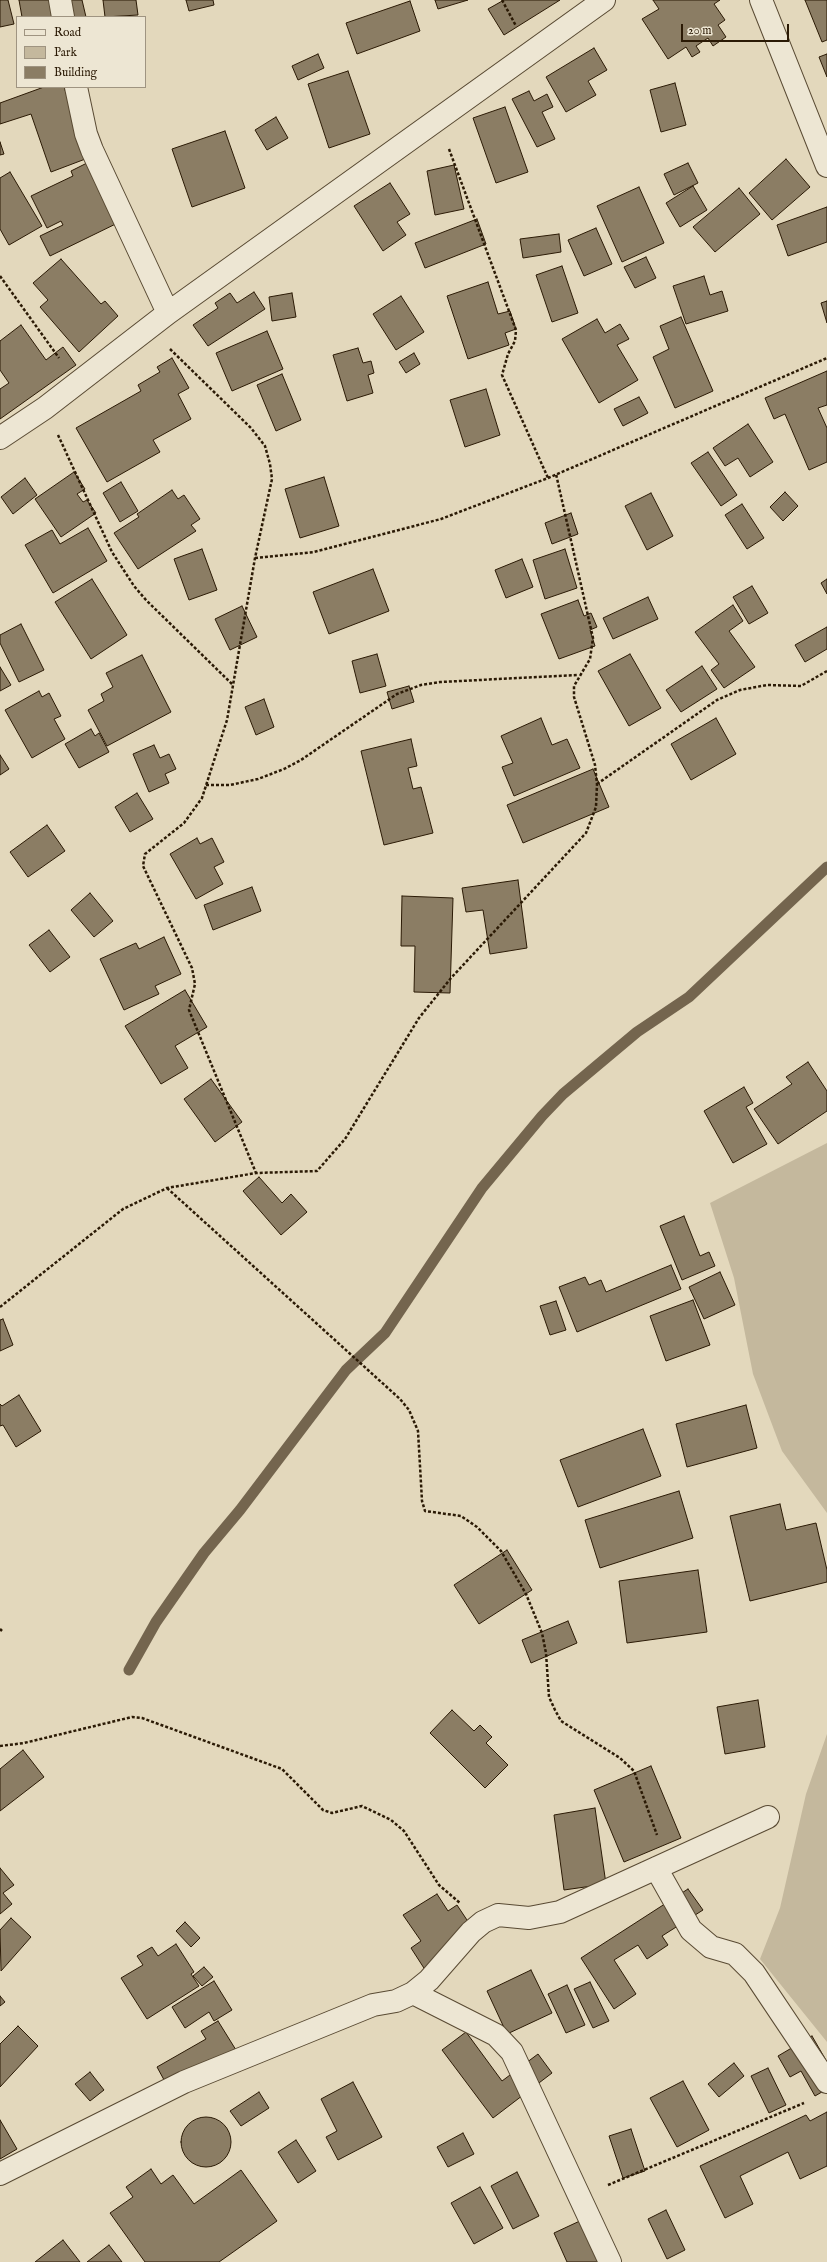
<!DOCTYPE html>
<style>
body{margin:0}
#map{position:relative;width:827px;height:2262px;overflow:hidden;background:#e3d8bc;font-family:"IM FELL English",serif}
canvas{display:block}
.legend{position:absolute;left:16px;top:16px;width:130px;height:72px;box-sizing:border-box;background:#ede6d3;border:1px solid #9f9481;margin:0;padding:5px 7px;list-style:none;font-size:12px;color:#2b1a05}
.legend li{display:flex;align-items:center;gap:8px;height:20px}
.legend b{width:20px;border:1px solid #9f9481}
.scale{position:absolute;left:681px;top:24px;width:108px;height:18px;box-sizing:border-box;border:2px solid #2b1a05;border-top:0;padding-left:5px;font-size:12px;line-height:14px;white-space:nowrap;color:#2b1a05;-webkit-text-stroke:3px #ede6d3;paint-order:stroke}
</style>
<div id="map">
<canvas width="827" height="2262"></canvas>
<ul class="legend">
<li><b style="height:5px;background:#ede6d3"></b>Road</li>
<li><b style="height:11px;background:#c4b89d"></b>Park</li>
<li><b style="height:11px;background:#8b7d64"></b>Building</li>
</ul>
<div class="scale">20 m</div>
</div>
<script>
const context = document.querySelector('canvas').getContext('2d');
context.lineJoin = 'round';
function fillPath(path, color) { context.fillStyle = color; context.fill(path, 'evenodd'); }
const shape = rows => new Path2D(rows.map(r => 'M' + r).join(''));
function trace(path, color, width, dash) { context.strokeStyle = color; context.lineWidth = width; context.lineCap = dash ? 'butt' : 'round'; context.setLineDash(dash || []); context.stroke(path); }
fillPath(shape([
 [827,1143,827,1513,782,1451,753,1374,734,1278,710,1203],
 [827,1734,827,2042,760,1959,780,1908,806,1794]
]), '#c4b89d');
trace(shape([
 [129,1670,156,1622,204,1553,240,1510,346,1370,385,1333,482,1188,542,1116,563,1094,637,1032,689,997,827,867]
]), '#74654e', 11);
const building = shape([
 [0,0,8,0,14,24,0,27,0,0],
 [19,0,82,0,86,17,22,17,19,0],
 [103,0,136,0,138,15,105,17,103,0],
 [186,0,213,0,214,5,189,11,186,0],
 [435,0,468,0,438,9,435,0],
 [504,0,560,0,504,35,488,9,504,0],
 [653,0,720,0,714,4,725,20,718,25,726,37,713,46,708,38,696,46,700,52,692,57,686,47,668,59,642,19,659,9,653,0],
 [805,0,827,0,827,40,822,42,805,0],
 [410,1,420,31,357,54,346,23,410,1],
 [594,48,607,70,588,81,596,95,566,112,546,77,594,48],
 [318,54,324,68,298,80,292,66,318,54],
 [827,54,827,77,819,57,827,54],
 [348,71,370,134,329,148,308,84,348,71],
 [675,83,686,125,661,132,650,90,675,83],
 [44,87,64,87,88,158,51,172,31,114,0,124,0,103,44,87],
 [529,91,534,101,547,94,553,107,542,112,555,139,537,147,512,99,529,91],
 [505,107,528,172,496,183,473,118,505,107],
 [276,117,288,138,267,150,255,130,276,117],
 [225,131,245,188,192,207,172,149,225,131],
 [0,142,4,154,0,155,0,142],
 [95,159,132,216,50,256,40,236,63,225,61,221,47,228,31,196,73,176,71,171,95,159],
 [786,159,810,187,772,220,749,193,786,159],
 [688,163,698,183,674,195,664,174,688,163],
 [454,165,464,209,435,215,427,171,454,165],
 [10,172,42,226,9,245,0,229,0,178,10,172],
 [390,183,410,214,397,222,406,235,383,251,354,206,390,183],
 [693,186,707,210,680,227,666,203,693,186],
 [639,187,664,243,622,262,597,206,639,187],
 [739,188,760,214,715,252,693,227,739,188],
 [827,207,827,242,788,256,777,225,827,207],
 [477,219,486,244,425,268,415,243,477,219],
 [596,228,612,264,584,276,568,240,596,228],
 [559,234,561,252,523,258,520,239,559,234],
 [646,257,656,278,635,288,624,267,646,257],
 [61,259,101,304,105,301,118,316,79,352,40,307,48,300,33,283,61,259],
 [562,266,578,313,552,322,536,275,562,266],
 [704,276,710,295,722,291,728,311,686,324,673,286,704,276],
 [488,282,498,314,510,311,516,329,505,333,509,345,468,359,447,296,488,282],
 [254,292,265,309,208,346,193,325,218,308,215,303,230,293,237,303,254,292],
 [292,293,296,317,272,321,269,297,292,293],
 [401,296,424,332,396,350,373,314,401,296],
 [827,301,827,323,821,303,827,301],
 [681,317,713,391,675,408,653,357,669,349,660,326,681,317],
 [597,319,605,333,620,324,629,339,617,345,638,380,599,403,562,339,597,319],
 [21,325,46,360,63,347,76,365,0,419,0,389,9,383,0,370,0,341,21,325],
 [267,331,283,369,232,391,216,353,267,331],
 [358,348,363,363,371,361,374,373,368,375,373,393,347,401,333,355,358,348],
 [414,353,420,364,406,373,399,362,414,353],
 [172,358,189,388,178,394,191,419,153,440,160,452,107,482,76,428,141,391,138,385,160,372,157,367,172,358],
 [827,371,827,405,818,408,827,428,827,462,809,470,785,414,774,419,765,398,827,371],
 [282,374,301,420,276,431,257,385,282,374],
 [486,389,500,435,465,447,450,400,486,389],
 [639,397,648,413,623,426,614,409,639,397],
 [748,424,773,462,750,477,738,458,725,466,713,448,748,424],
 [708,452,737,495,721,506,691,463,708,452],
 [74,472,85,489,77,494,83,502,87,500,96,513,61,537,35,499,74,472],
 [324,477,339,526,300,538,285,489,324,477],
 [25,478,37,495,13,514,1,497,25,478],
 [121,482,138,511,120,522,103,493,121,482],
 [172,490,178,499,184,495,200,519,191,525,196,531,138,569,114,533,139,517,137,514,172,490],
 [785,492,798,506,783,521,770,507,785,492],
 [651,493,673,536,647,550,625,506,651,493],
 [742,504,764,538,747,549,725,515,742,504],
 [571,513,578,534,552,544,545,523,571,513],
 [88,528,107,561,53,593,25,545,52,530,60,544,88,528],
 [202,549,217,590,189,600,174,559,202,549],
 [565,549,577,588,545,599,533,560,565,549],
 [522,559,533,587,506,598,495,570,522,559],
 [373,569,389,611,329,634,313,592,373,569],
 [92,579,127,635,91,659,55,602,92,579],
 [827,579,827,594,821,583,827,579],
 [752,586,768,613,749,624,733,597,752,586],
 [648,597,658,619,613,639,603,618,648,597],
 [578,600,584,616,591,613,597,627,590,630,595,646,559,659,541,614,578,600],
 [733,605,743,621,729,631,755,667,724,688,711,670,719,664,695,632,733,605],
 [242,606,257,637,230,650,215,619,242,606],
 [21,624,44,670,19,682,0,643,0,635,21,624],
 [827,627,827,649,805,662,795,645,827,627],
 [377,654,386,686,360,693,352,661,377,654],
 [630,654,661,708,629,726,598,671,630,654],
 [142,655,171,712,107,746,88,710,104,701,101,694,113,687,106,673,142,655],
 [702,666,717,689,681,712,666,690,702,666],
 [0,667,11,685,0,691,0,667],
 [409,686,414,702,392,709,387,692,409,686],
 [39,691,42,697,49,693,61,716,54,719,65,739,32,758,5,710,39,691],
 [264,699,274,727,256,735,245,707,264,699],
 [541,718,552,745,567,739,580,768,514,796,502,767,513,763,501,736,541,718],
 [716,718,736,754,691,780,671,744,716,718],
 [91,729,95,736,99,733,109,752,79,768,65,744,91,729],
 [411,739,417,766,408,768,413,789,421,787,433,833,384,845,361,751,411,739],
 [154,745,160,758,169,754,176,769,165,774,169,783,149,792,133,754,154,745],
 [0,755,9,769,0,775,0,755],
 [593,769,609,807,523,843,507,805,593,769],
 [137,793,153,819,130,832,115,807,137,793],
 [47,825,65,851,28,877,10,852,47,825],
 [197,838,200,844,212,838,224,862,214,867,223,884,196,899,170,854,197,838],
 [518,880,527,948,490,954,483,910,466,912,462,888,518,880],
 [252,887,261,911,213,930,204,905,252,887],
 [90,893,113,921,94,937,71,910,90,893],
 [402,896,453,898,450,993,414,992,415,946,401,946,402,896],
 [49,930,70,957,50,972,29,945,49,930],
 [164,937,181,974,155,986,159,994,124,1010,100,959,136,943,139,949,164,937],
 [185,990,207,1027,175,1046,188,1068,161,1084,125,1026,185,990],
 [808,1062,827,1091,827,1111,778,1144,754,1109,792,1084,786,1077,808,1062],
 [211,1079,242,1122,215,1142,184,1099,211,1079],
 [744,1087,753,1103,746,1107,767,1144,733,1163,704,1111,744,1087],
 [259,1177,282,1203,291,1194,307,1212,281,1235,243,1191,259,1177],
 [684,1216,700,1256,709,1252,715,1266,682,1280,660,1226,684,1216],
 [671,1265,681,1289,577,1332,559,1287,585,1277,589,1285,601,1280,606,1292,671,1265],
 [720,1272,735,1305,704,1319,689,1287,720,1272],
 [693,1300,710,1345,666,1361,650,1316,693,1300],
 [556,1301,566,1330,550,1335,540,1306,556,1301],
 [3,1319,13,1345,0,1351,0,1320,3,1319],
 [19,1395,41,1431,16,1447,3,1425,0,1426,0,1404,2,1406,19,1395],
 [746,1405,757,1448,687,1467,676,1424,746,1405],
 [643,1429,661,1476,578,1507,560,1460,643,1429],
 [679,1491,693,1538,600,1568,585,1520,679,1491],
 [780,1504,786,1530,816,1523,827,1570,827,1582,750,1601,730,1516,780,1504],
 [507,1550,532,1590,479,1624,454,1585,507,1550],
 [698,1570,707,1632,627,1643,619,1581,698,1570],
 [568,1621,577,1643,531,1663,522,1640,568,1621],
 [758,1700,765,1747,725,1754,717,1707,758,1700],
 [452,1710,474,1731,480,1725,492,1737,486,1743,508,1765,485,1788,430,1733,452,1710],
 [23,1750,44,1777,0,1811,0,1769,23,1750],
 [651,1766,681,1838,624,1862,594,1790,651,1766],
 [595,1808,606,1884,564,1890,554,1815,595,1808],
 [0,1868,14,1885,3,1893,12,1904,0,1914,0,1868],
 [688,1889,703,1910,662,1936,668,1945,647,1959,638,1945,614,1960,636,1994,614,2009,581,1958,688,1889],
 [437,1894,448,1911,457,1905,471,1926,465,1930,475,1944,454,1958,431,1979,411,1948,421,1941,403,1915,437,1894],
 [11,1918,31,1937,1,1971,0,1930,11,1918],
 [185,1922,200,1938,191,1947,176,1931,185,1922],
 [176,1944,194,1972,191,1974,199,1986,147,2019,121,1978,143,1965,137,1956,152,1947,158,1956,176,1944],
 [204,1967,213,1977,202,1986,193,1976,204,1967],
 [531,1970,552,2013,507,2034,487,1991,531,1970],
 [214,1981,232,2010,214,2021,209,2012,185,2028,172,2007,214,1981],
 [590,1982,609,2021,593,2028,574,1989,590,1982],
 [567,1985,585,2025,566,2033,548,1994,567,1985],
 [0,1996,5,2002,0,2006,0,1996],
 [218,2021,236,2050,169,2089,157,2067,206,2039,201,2031,218,2021],
 [18,2026,38,2046,0,2087,0,2044,18,2026],
 [466,2032,502,2081,538,2054,552,2073,493,2118,442,2050,466,2032],
 [812,2036,827,2062,827,2089,815,2096,801,2071,790,2077,778,2056,812,2036],
 [734,2063,744,2076,719,2097,708,2084,734,2063],
 [768,2068,786,2105,769,2113,751,2076,768,2068],
 [90,2072,104,2090,90,2101,75,2084,90,2072],
 [683,2081,709,2130,677,2147,650,2098,683,2081],
 [353,2082,382,2137,338,2160,326,2137,337,2131,321,2099,353,2082],
 [259,2092,269,2108,241,2126,230,2111,259,2092],
 [827,2112,827,2166,800,2179,788,2152,740,2176,753,2204,725,2218,700,2166,806,2115,810,2121,827,2112],
 '181 2142a25 25 0 1 1 50 0a25 25 0 1 1-50 0Z',
 [0,2120,17,2149,0,2159,0,2120],
 [631,2129,645,2171,623,2178,609,2136,631,2129],
 [463,2133,474,2154,448,2167,437,2147,463,2133],
 [296,2140,316,2171,298,2183,278,2152,296,2140],
 [151,2169,161,2184,173,2175,194,2204,241,2170,277,2221,219,2262,145,2262,110,2213,133,2197,126,2187,151,2169],
 [517,2172,539,2216,513,2229,491,2186,517,2172],
 [480,2187,503,2228,474,2244,451,2203,480,2187],
 [666,2210,685,2250,667,2259,648,2219,666,2210],
 [597,2213,619,2262,567,2262,554,2233,597,2213],
 [63,2240,80,2262,35,2262,63,2240],
 [109,2245,122,2262,87,2262,109,2245]
]);
fillPath(building, '#8b7d64');
trace(building, '#2b1a05', 1);
const minor = shape([
 [60,0,63,17],
 [761,0,827,166],
 [76,87,86,134,92,150,168,313],
 [0,438,45,408,168,313,604,0],
 [656,1868,691,1930,711,1947,735,1954,754,1973,827,2082],
 [413,1993,496,2035,512,2052,610,2262],
 [0,2174,184,2082,373,2005,396,2001,413,1993,429,1980,471,1932,483,1922,498,1915,529,1918,560,1912,768,1817]
]);
trace(minor, '#594a33', 24);
trace(shape([
 [502,0,516,26],
 [449,149,516,330,515,341,508,354,502,375,548,478],
 [0,276,59,358],
 [170,349,251,428,265,446,270,464,272,479,255,558,227,720,202,798,184,823,145,854,143,866,192,968,195,984,189,1010,256,1173],
 [58,435,112,552,134,586,146,600,233,685],
 [255,558,314,552,441,519,548,478,827,358],
 [597,784,717,700,740,690,767,685,801,686,827,671],
 [206,785,230,785,258,779,284,769,301,760,397,694,421,685,440,682,578,675],
 [167,1188,400,1399,409,1410,418,1431,422,1501,425,1511,461,1516,477,1527,501,1551,526,1594,542,1633,546,1653,549,1697,555,1710,561,1721,620,1758,634,1771,657,1835],
 [0,1307,123,1209,167,1188,256,1173,317,1171,345,1139,419,1018,451,978,586,833,596,807,597,784,595,765,574,697,574,686,590,659,593,638,556,474],
 [0,1629,2,1631],
 [0,1746,24,1743,132,1717,142,1718,282,1769,323,1810,332,1813,362,1806,391,1820,404,1831,439,1885,460,1903],
 [608,2185,804,2103]
]), '#2b1a05', 2.5, [3, 2]);
trace(minor, '#ede6d3', 22);
</script>
